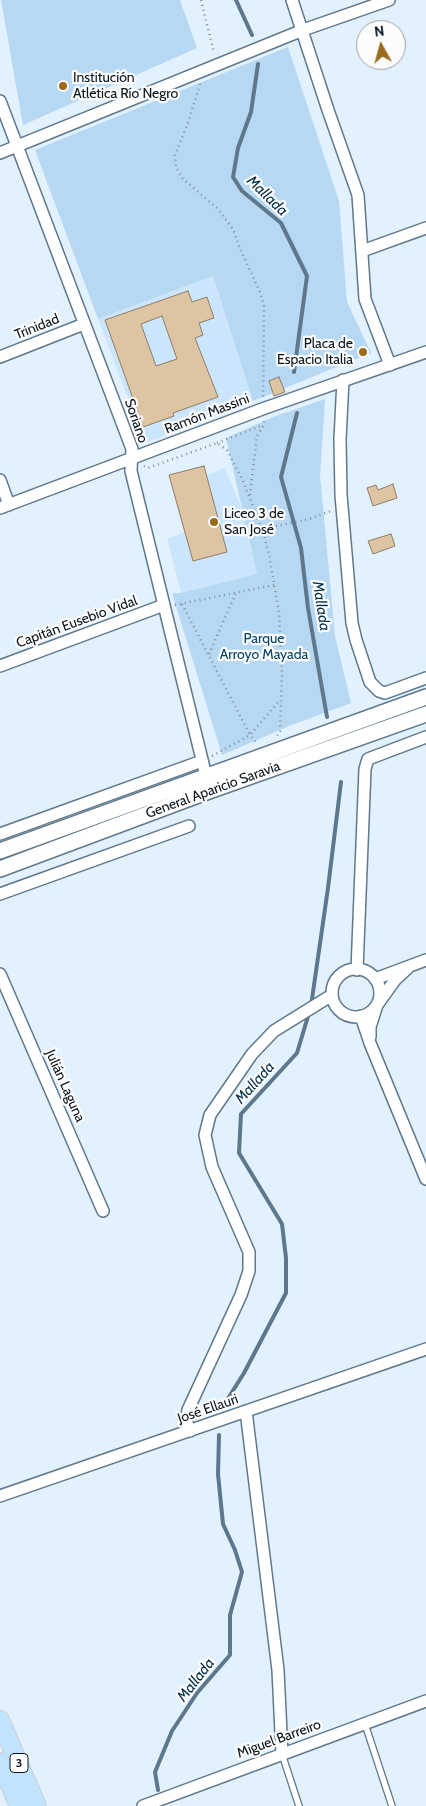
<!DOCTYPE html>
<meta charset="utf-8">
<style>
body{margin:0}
#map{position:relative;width:426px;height:1806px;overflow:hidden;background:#e1f1fe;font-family:Cabin,sans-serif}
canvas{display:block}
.north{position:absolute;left:356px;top:20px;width:50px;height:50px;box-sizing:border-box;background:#fcfcfc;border:1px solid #9b9fa2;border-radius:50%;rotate:353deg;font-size:14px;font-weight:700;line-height:20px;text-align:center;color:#0a141b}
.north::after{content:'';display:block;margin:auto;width:18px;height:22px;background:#9a6b1d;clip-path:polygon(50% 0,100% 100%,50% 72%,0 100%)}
</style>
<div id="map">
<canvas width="426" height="1806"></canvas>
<div class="north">N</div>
</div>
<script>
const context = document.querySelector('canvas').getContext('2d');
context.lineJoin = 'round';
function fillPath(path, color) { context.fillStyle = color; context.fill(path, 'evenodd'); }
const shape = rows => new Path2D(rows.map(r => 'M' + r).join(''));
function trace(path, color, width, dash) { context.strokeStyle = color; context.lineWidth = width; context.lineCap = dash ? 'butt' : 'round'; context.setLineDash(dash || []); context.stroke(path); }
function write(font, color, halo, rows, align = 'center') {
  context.font = font + ' Cabin,sans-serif'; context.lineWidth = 4.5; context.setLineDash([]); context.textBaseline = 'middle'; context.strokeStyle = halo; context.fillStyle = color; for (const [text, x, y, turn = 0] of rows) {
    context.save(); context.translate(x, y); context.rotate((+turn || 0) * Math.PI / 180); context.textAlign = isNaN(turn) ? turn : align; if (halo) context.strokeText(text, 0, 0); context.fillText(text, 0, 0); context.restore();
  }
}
fillPath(shape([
 [213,276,253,401,145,443,98,319],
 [204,466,207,475,225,468,243,512,257,574,181,593,167,538,184,533,169,475]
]), '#cbe6fc');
fillPath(shape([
 [1,0,180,0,197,48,23,125],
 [288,47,339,201,347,302,371,353,253,401,213,276,98,319,35,150],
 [325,399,320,475,335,636,351,703,289,726,222,755,172,593,181,593,257,574,226,438,273,417]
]), '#b7d8f2');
trace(shape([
 [236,0,252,35],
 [258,64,251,112,238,148,233,177,242,191,281,223,307,276,294,372],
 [297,413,281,477,301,548,308,608,327,717],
 [311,1006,328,888,341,782],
 [222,1408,244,1373,286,1293,286,1258,282,1224,239,1153,241,1114,297,1053,309,1013],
 [158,1790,155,1772,172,1731,197,1693,230,1655,230,1615,242,1572,235,1550,223,1524,218,1474,219,1435]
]), '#5d778c', 4);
const building = shape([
 [188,291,192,302,207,297,214,318,199,323,203,335,195,338,218,397,173,413,174,416,143,427,105,320,188,291],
 [162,316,177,359,156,366,141,324,162,316],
 [279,377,285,392,274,396,269,381,279,377],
 [204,466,227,552,193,561,169,475,204,466],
 [393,484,397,498,373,506,367,488,376,485,378,490,393,484],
 [391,534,395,546,373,554,368,541,391,534]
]);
fillPath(building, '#ddc4a3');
trace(building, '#8f7d65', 1);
const service = shape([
 [365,1724,392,1806],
 [282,1754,299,1806]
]);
const minor = shape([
 [292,0,328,110,358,195,365,299,390,365],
 [0,101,132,449,131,471,208,784],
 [0,153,303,30,389,0],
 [362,251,426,228],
 [0,357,84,324],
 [343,380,340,439,341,495,352,623,356,640,370,682,379,691,385,693,426,678],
 [0,480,9,505],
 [0,508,265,408,426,352],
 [0,666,164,605],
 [0,834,202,761],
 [0,894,189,826],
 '332 993a24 24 0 1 1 48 0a24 24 0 1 1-48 0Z',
 [357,970,365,769,368,759,426,737],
 [0,974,103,1211],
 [375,979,426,960],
 [361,1016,370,1043,426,1179],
 [370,1037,370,1027,377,1005,395,980,410,966],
 [246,1411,278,1670,282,1754],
 [190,1431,186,1420,188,1410,241,1295,249,1271,249,1252,212,1167,205,1135,210,1115,252,1054,274,1031,332,995],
 [0,1496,426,1349],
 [143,1806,426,1701]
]);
const secondary = shape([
 [0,851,426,697],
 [0,869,209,791,426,714]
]);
const trunk = shape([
 [0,1720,37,1806],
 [0,1762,19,1806]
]);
trace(service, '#5f788b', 8);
trace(minor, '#5f788b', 14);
trace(secondary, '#5f788b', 18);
trace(trunk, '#ced0d1', 20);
trace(shape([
 [201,0,214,53],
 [200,84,188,123,175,155,176,167,182,178,217,208,233,229,241,251,260,292,264,306,263,398],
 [217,443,263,425],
 [144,466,148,468,217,443,227,450,243,481,263,532,269,554,279,613,282,673,280,731,277,736],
 [250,495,257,436,264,425,264,421],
 [261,527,277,526,309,519,331,511],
 [182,604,250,735,257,744],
 [175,605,274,585],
 [209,654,236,593],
 [212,756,250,735,280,700]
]), '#818e99', 2.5, [1, 4]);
trace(service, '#fff', 5.5);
trace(minor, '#fff', 11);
trace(secondary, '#fff', 15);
trace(trunk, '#c0e3fe', 18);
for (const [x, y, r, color] of [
 [63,86,5,"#9a6b1d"],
 [363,352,5,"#9a6b1d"],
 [214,522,5,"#9a6b1d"]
]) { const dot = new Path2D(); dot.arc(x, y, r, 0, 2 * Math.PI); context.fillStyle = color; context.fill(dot); trace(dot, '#fcfcfc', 2); }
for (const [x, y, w] of [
 [19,1763,18]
]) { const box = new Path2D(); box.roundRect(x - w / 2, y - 9.5, w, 19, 4); context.fillStyle = '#fcfcfc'; context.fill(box); trace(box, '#0a141b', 1); }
write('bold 12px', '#0a141b', null, [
 ["3",19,1763]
]);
write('14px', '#0a141b', '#fcfcfc', [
 ["Institución",73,78],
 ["Atlética Río Negro",73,94],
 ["Placa de",353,344,"right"],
 ["Espacio Italia",353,360,"right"],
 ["Liceo 3 de",224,514],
 ["San José",224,530]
], 'left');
write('14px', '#0a141b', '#fcfcfc', [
 ["Trinidad",37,327,-22],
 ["Ramón Massini",207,414,-21],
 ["Soriano",136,421,71],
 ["Capitán Eusebio Vidal",77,622,-20],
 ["General Aparicio Saravia",213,790,-20],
 ["Julián Laguna",65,1086,66],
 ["José Ellauri",208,1409,-19],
 ["Miguel Barreiro",279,1739,-20]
]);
write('14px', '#054366', '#fcfcfc', [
 ["Parque",264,639],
 ["Arroyo Mayada",264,655]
]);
write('italic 15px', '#002d47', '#fcfcfc', [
 ["Mallada",267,196,44],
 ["Mallada",321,606,81],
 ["Mallada",255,1083,-48],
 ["Mallada",196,1680,-52]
]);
</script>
